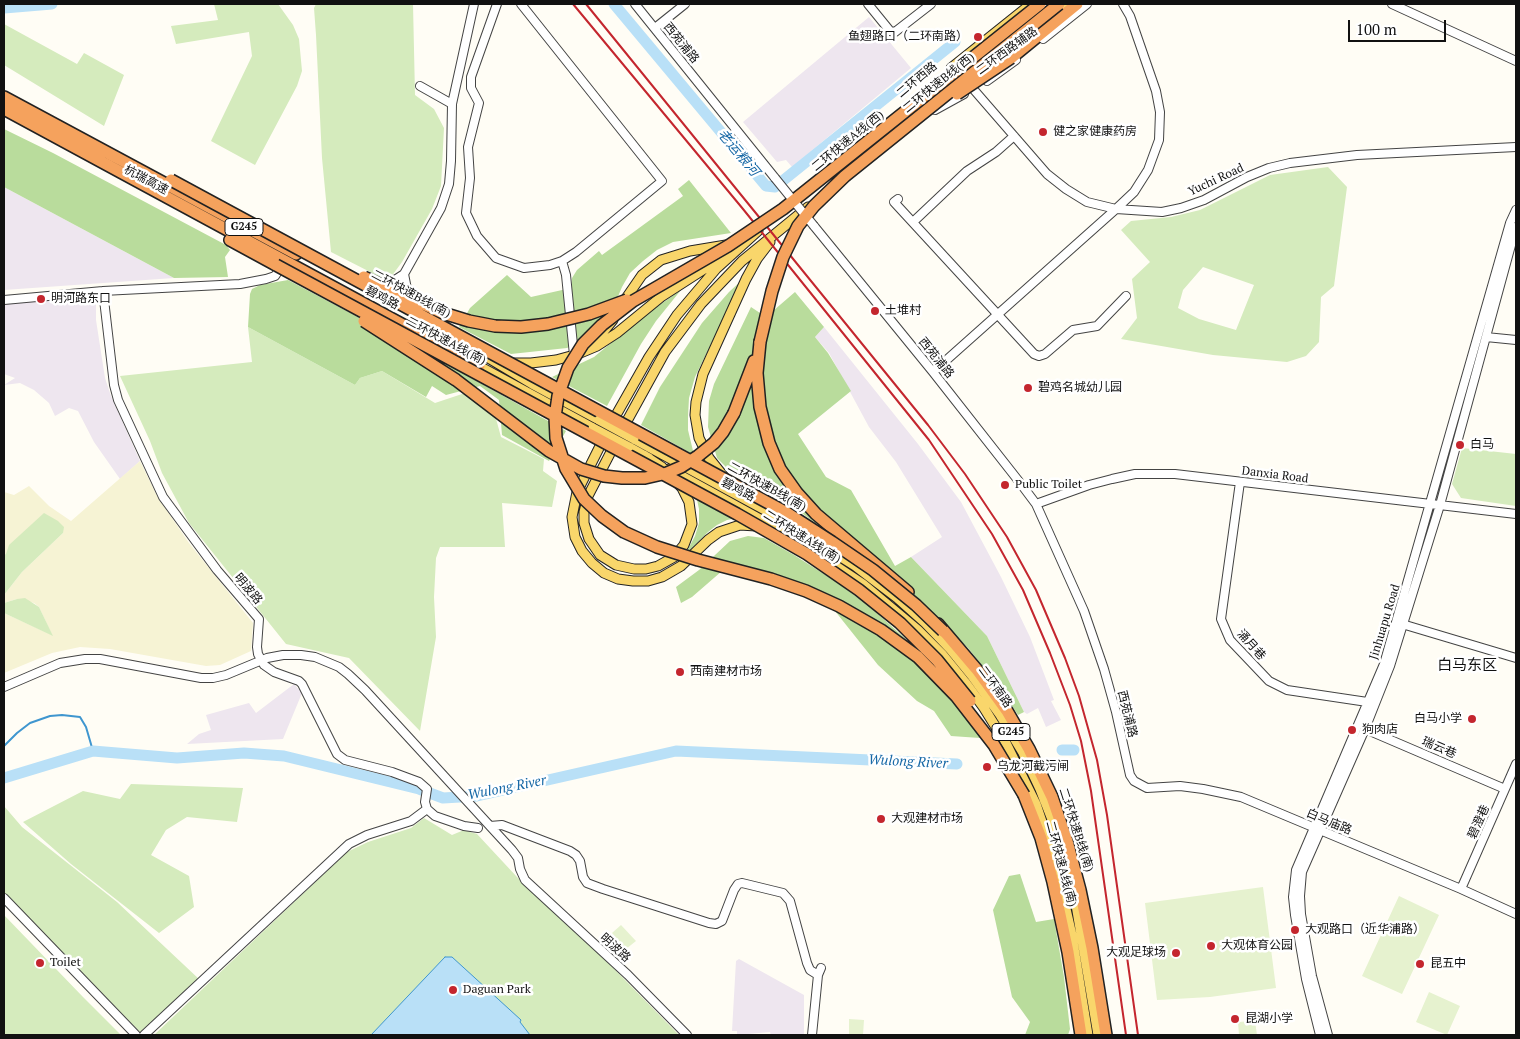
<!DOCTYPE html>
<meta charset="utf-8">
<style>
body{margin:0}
#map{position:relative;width:1520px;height:1039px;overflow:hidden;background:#fffdf5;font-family:"PT Serif",serif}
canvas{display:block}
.frame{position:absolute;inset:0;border:5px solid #111;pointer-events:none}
.scale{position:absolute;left:1348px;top:20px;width:98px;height:22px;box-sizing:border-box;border:2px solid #111;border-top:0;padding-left:6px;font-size:15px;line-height:18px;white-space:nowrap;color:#111;-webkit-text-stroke:4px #fff;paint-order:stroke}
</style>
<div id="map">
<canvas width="1520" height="1039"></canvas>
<div class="frame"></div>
<div class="scale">100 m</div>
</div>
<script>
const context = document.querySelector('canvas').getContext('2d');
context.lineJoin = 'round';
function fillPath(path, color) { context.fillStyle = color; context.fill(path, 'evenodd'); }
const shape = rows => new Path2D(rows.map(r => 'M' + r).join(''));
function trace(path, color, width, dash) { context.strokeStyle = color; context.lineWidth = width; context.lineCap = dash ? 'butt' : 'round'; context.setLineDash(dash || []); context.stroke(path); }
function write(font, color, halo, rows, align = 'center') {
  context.font = font + ' "PT Serif","Noto Sans SC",serif'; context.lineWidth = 5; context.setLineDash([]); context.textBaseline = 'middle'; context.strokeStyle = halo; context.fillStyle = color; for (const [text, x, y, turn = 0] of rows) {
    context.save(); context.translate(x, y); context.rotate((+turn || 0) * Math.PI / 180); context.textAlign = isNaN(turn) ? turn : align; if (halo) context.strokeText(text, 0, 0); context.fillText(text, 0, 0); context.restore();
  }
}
fillPath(shape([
 [869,17,911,68,792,167,786,160,777,162,743,122],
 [4,187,174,278,4,290],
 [96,296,96,320,105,378,111,396,140,461,120,479,94,442,78,411,69,408,55,416,49,403,34,390,20,383,4,385,15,378,4,374,4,304],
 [824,327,918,444,961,502,1001,577,1030,637,1054,700,1051,701,1061,720,1046,727,1038,708,1027,714,1024,712,987,636,911,557,942,537,896,462,869,427,829,353,815,337],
 [294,684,302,693,283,739,187,744,199,734,211,730,206,715,249,703,256,713],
 [739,959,804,995,804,1035,771,1035,770,1032,737,1035,737,1031,732,1031,736,961]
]), '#eee6ef');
fillPath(shape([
 [140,461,157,496,189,543,253,623,251,651,220,665,206,666,110,649,80,647,52,653,4,673,4,613,52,635,39,607,34,603,17,599,4,603,4,595,22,572,63,533,4,555,4,492,14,495,29,486,49,506,71,521]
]), '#f6f3d4');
fillPath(shape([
 [214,4,278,4,293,25,299,39,302,71,297,86,255,165,211,141,252,56,249,32,176,44,171,26,218,20],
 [316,4,364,4,365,5,413,4,415,95,434,109,444,128,441,186,432,209,402,262,391,277,378,276,331,252,322,158,316,35,314,8],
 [4,24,77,64,84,53,124,75,104,126,4,65],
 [1328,167,1347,187,1334,286,1321,297,1319,342,1306,356,1287,362,1213,355,1121,339,1137,318,1132,279,1150,262,1121,230,1131,221,1171,217,1200,210,1270,175],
 [1203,267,1254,285,1236,330,1199,319,1178,308,1183,290],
 [248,327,355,385,360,378,382,371,435,403,465,393,495,415,501,437,544,459,543,471,557,481,552,507,502,503,505,547,440,547,436,558,434,597,436,637,420,731,349,658,286,644,189,523,162,473,150,441,120,376,252,362],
 [1462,448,1516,454,1516,506,1461,498,1452,484],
 [44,513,58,521,64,527,63,533,22,572,4,595,4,555,6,554,9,545],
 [25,598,39,607,53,636,4,613,4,603,17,599],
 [131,784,243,788,237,822,187,817,166,830,151,855,189,876,194,907,159,933,71,864,23,822,83,791,120,799],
 [4,806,22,827,117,902,200,980,142,1034,4,893],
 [424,818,452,835,464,830,477,834,517,877,581,935,679,1035,154,1035,347,852,368,842,411,828],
 [4,915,83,997,121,1035,4,1035]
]), '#d5ebbd');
fillPath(shape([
 [4,129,53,153,226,245,230,250,225,257,228,277,174,278,4,187],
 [689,180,731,233,673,242,657,250,643,261,630,273,622,287,610,315,583,341,567,348,511,354,459,327,470,308,507,275,531,297,571,288,572,278,577,270,599,251,602,255,683,196,678,189],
 [288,280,439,360,566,431,549,461,502,435,499,400,480,386,446,395,432,386,426,397,382,371,360,378,355,385,248,327,250,294,252,289,260,285],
 [742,280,695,377,689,398,688,416,688,430,694,455,641,425,660,387,702,323,729,292],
 [681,290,656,321,641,344,607,406,552,377,594,357,645,315],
 [795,292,824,327,815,337,828,353,851,391,798,434,826,477,851,490,895,566,911,557,987,636,1024,712,1018,715,998,685,968,648,938,618,892,579,803,514,726,467,717,458,708,427,709,401,714,384,751,307,766,317],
 [696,495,737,518,727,520,717,525,708,532,685,555,695,536,699,523,699,509],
 [748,536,764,538,794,555,838,583,869,606,927,658,983,736,980,738,951,736,934,711,917,701,878,665,831,606,765,582,722,571,692,597,681,603,676,587,699,570,730,541],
 [1020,874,1036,922,1054,919,1064,977,1070,1029,1068,1035,1025,1035,1030,1022,1012,997,993,910,1009,876]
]), '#b9dc9c');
fillPath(shape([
 [1263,887,1276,988,1210,997,1157,1000,1145,903],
 [1399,896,1439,915,1402,994,1362,976],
 [621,925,636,941,626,949,612,933],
 [1429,992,1460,1006,1447,1035,1416,1022],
 [849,1019,864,1020,863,1035,849,1035],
 [1255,1021,1257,1035,1239,1035,1238,1022]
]), '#e6f2cf');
const water = shape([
 [445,957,452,957,521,1020,520,1022,530,1035,371,1035,445,957]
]);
fillPath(water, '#b9e0f7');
trace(water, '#3f96cf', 1);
trace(shape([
 [4,746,17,733,30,723,50,716,62,715,80,717,86,727,93,751]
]), '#3f96cf', 2);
trace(shape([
 [614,4,766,186,775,187,955,42],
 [4,8,52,4],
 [1062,750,1074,750],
 [4,778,93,751,177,758,244,753,284,756,419,789,443,798,477,796,676,751,957,764]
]), '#b9e0f7', 11);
const minor = shape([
 [497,4,471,77,471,88,479,103,468,147,470,178,466,213,477,236,496,258,524,268,550,265,562,261,576,252,662,181,521,4],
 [635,4,775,178],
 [868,4,890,31,895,32,931,4],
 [1392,4,1516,61],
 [655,28,685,4],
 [1043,39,1087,4],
 [987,81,1016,60],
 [968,83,1047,174,1066,189,1087,202,1116,209,1162,212,1181,208,1204,200,1247,177,1269,168,1290,163,1357,155,1516,147],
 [420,86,452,104],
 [935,110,964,94],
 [898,199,894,202,1034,354,1039,356,1045,354,1073,330,1097,326,1126,296],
 [913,222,967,171,996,152,1014,136],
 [814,226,933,372,1021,484,1036,504,1084,611,1104,669,1116,712,1130,775,1134,781,1147,788,1180,786,1203,789,1241,797,1461,889,1516,914],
 [562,261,566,275,574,355],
 [404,274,409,299],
 [383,286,390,283,404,274,441,208,449,184,451,161,452,104,474,4],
 [103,291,114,385,118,400,163,497,217,570,259,619,257,647,258,654,264,665,274,672,299,681,302,684,337,754,345,760,392,772,419,782,427,789,425,802,427,809,435,816,464,826,478,828],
 [4,300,103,291,240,284,266,279,275,276,282,265],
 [1486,337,1516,340],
 [933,372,1116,209,1134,192,1148,170,1159,140,1160,112,1156,91,1130,16,1123,4],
 [1240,482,1221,619,1230,640,1269,681,1287,690,1374,703],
 [1036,504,1089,485,1112,479,1135,474,1175,474,1516,514],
 [1402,624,1516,658],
 [4,687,60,663,85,659,100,659,201,678,213,678,226,675,267,658,283,655,301,655,315,657,339,667,348,674,365,690,512,850,518,858,520,869,525,880,628,975,687,1035],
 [1365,729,1505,789],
 [490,826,502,825,570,851,576,855,580,861,583,877,587,883,603,889,709,923,716,924,722,921,734,890,738,884,742,883,783,893,790,901,807,963,810,970,818,975],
 [1461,889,1516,764],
 [4,898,136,1035],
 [144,1035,349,844,367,835,411,821,427,809],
 [812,1035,818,975,821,968],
 [1320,1035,1306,979,1295,915,1293,897,1296,870,1384,664,1510,223,1516,210],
 [1328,1035,1312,976,1301,914,1300,896,1302,872,1365,729,1390,666,1440,505,1516,227]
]);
const major = shape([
 [1055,14,1068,4],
 [951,68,1031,4],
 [622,304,642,275,661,260,690,251,726,245],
 [590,345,600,336,613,320],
 [485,356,532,384,599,420],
 [511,363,531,363,556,360,578,354,597,346,617,333,661,297,723,257],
 [479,366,593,428],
 [611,424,649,357,677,315,716,269,758,231],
 [622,430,665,352,701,304,742,261,808,207],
 [605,436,577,492,572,517,575,537,582,551,592,563,604,573,618,579,633,581,648,581,662,577,681,566,708,540,719,532,740,525,756,526],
 [634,439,774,515,855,566,897,598,925,623,950,649,972,676,1000,715,1023,753,1040,789,1053,822,1064,854,1076,905,1098,1035],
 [616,442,588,496,584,512,584,523,589,539,600,555,616,565,634,569,646,569,658,566,674,557,684,545,692,524,689,502,682,488,662,467,644,455],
 [629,447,649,458],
 [669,469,780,530],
 [725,478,709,458,699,438,695,415,696,402,703,374,746,279,757,259,770,242],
 [773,531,799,541],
 [794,538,863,584,918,630,943,655,965,682,984,708,1007,745,1036,804,1054,857,1072,935,1088,1035]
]);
const highway = shape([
 [1011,58,1077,4],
 [4,97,296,254],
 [4,109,479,366],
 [230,240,276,265],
 [760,342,757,373,760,407,769,443,780,469,797,493,816,514,908,592],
 [734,413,754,361],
 [938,624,978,671,1007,711,1029,749,1052,797,1067,841,1080,890,1092,948,1106,1035],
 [1024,795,1041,838,1053,882,1068,952,1081,1035]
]);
trace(minor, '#444', 10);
trace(major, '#222', 11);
trace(highway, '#222', 14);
trace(minor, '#fff', 8);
trace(major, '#f9d66b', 9);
trace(highway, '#f5a25d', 11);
trace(shape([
 [573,4,743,209,929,440,992,534,1023,590,1050,653,1070,705,1081,741,1091,791,1126,1035],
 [586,4,928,425,965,474,1007,537,1036,590,1065,658,1079,696,1097,760,1107,815,1138,1035]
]), '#c4262e', 2);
const minorBridge = shape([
 [775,178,814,226]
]);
const majorBridge = shape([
 [599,420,634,439],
 [593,428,629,447]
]);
const highwayBridge = shape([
 [957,94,1011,58],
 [171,180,787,513,832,542,873,570,916,605,943,631],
 [276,265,737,514,807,554,859,590,900,623,937,660,970,701],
 [364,277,443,313,469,321,495,326,521,327,548,324,589,314,627,300],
 [364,321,456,380,549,451,581,469,604,476,622,478,645,478,667,473,681,467,698,456,714,443,723,432,734,413],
 [760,342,772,291,783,257,798,226,814,206,845,176,1059,4],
 [1024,795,994,745,956,696,918,657,881,630,839,606,806,591,771,579,698,560,657,547,624,532,602,516,584,499,566,469,556,438,555,417,558,396,568,368,583,344,602,325,633,301,728,246,783,209,1040,4]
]);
trace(minorBridge, '#444', 10, []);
trace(majorBridge, '#222', 11, []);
trace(highwayBridge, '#222', 14, []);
trace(minorBridge, '#fff', 8);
trace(majorBridge, '#f9d66b', 9);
trace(highwayBridge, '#f5a25d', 11);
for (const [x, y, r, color] of [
 [978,37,5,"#c4262e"],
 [1043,132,5,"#c4262e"],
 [41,299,5,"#c4262e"],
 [875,311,5,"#c4262e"],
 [1028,388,5,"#c4262e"],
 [1460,445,5,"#c4262e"],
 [1005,485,5,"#c4262e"],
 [680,672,5,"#c4262e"],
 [1472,719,5,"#c4262e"],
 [1352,730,5,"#c4262e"],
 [987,767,5,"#c4262e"],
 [881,819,5,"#c4262e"],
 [1295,930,5,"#c4262e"],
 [1211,946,5,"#c4262e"],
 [1176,953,5,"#c4262e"],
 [40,963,5,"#c4262e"],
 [1420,964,5,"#c4262e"],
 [453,990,5,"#c4262e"],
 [1235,1019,5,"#c4262e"]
]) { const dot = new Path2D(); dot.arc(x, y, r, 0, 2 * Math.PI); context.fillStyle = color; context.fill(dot); trace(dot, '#fff', 2); }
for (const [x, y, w] of [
 [244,227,38],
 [1011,732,38]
]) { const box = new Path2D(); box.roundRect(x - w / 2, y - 8.5, w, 17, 4); context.fillStyle = '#fff'; context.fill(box); trace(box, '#111', 1); }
write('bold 11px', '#111', null, [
 ["G245",244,227],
 ["G245",1011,732]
]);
write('12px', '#111', '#fff', [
 ["鱼翅路口（二环南路）",968,37,"right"],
 ["健之家健康药房",1053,132],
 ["明河路东口",51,299],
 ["土堆村",885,311],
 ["碧鸡名城幼儿园",1038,388],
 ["白马",1470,445],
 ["Public Toilet",1015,485],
 ["西南建材市场",690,672],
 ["白马小学",1462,719,"right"],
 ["狗肉店",1362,730],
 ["乌龙河截污闸",997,767],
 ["大观建材市场",891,819],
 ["大观路口（近华浦路）",1305,930],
 ["大观体育公园",1221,946],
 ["大观足球场",1166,953,"right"],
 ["Toilet",50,963],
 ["昆五中",1430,964],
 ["Daguan Park",463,990],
 ["昆湖小学",1245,1019]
], 'left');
write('12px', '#111', '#fff', [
 ["西苑浦路",681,43,51],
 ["二环西路辅路",1007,51,-36],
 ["二环西路",917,80,-40],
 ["二环快速B线(西)",939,83,-39],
 ["二环快速A线(西)",848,141,-39],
 ["杭瑞高速",146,180,28],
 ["Yuchi Road",1216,180,-25],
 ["二环快速B线(南)",411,294,28],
 ["碧鸡路",382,298,28],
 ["二环快速A线(南)",446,341,28],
 ["西苑浦路",936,358,51],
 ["Danxia Road",1275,475,7],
 ["二环快速B线(南)",767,487,29],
 ["碧鸡路",738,490,28],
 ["二环快速A线(南)",802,537,32],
 ["明波路",248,589,50],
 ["Jinhuapu Road",1385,622,-73],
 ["涌月巷",1251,645,48],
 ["二环南路",995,687,54],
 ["西苑浦路",1127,714,76],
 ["瑞云巷",1439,748,23],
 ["白马庙路",1329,822,23],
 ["碧澄巷",1479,822,-66],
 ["二环快速B线(南)",1076,830,72],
 ["二环快速A线(南)",1061,864,75],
 ["明波路",615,948,42]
]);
write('italic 14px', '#1768a6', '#fff', [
 ["老运粮河",738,153,50],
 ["Wulong River",908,762,3],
 ["Wulong River",507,788,-11]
]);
write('15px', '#111', '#fff', [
 ["白马东区",1467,666]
]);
</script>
